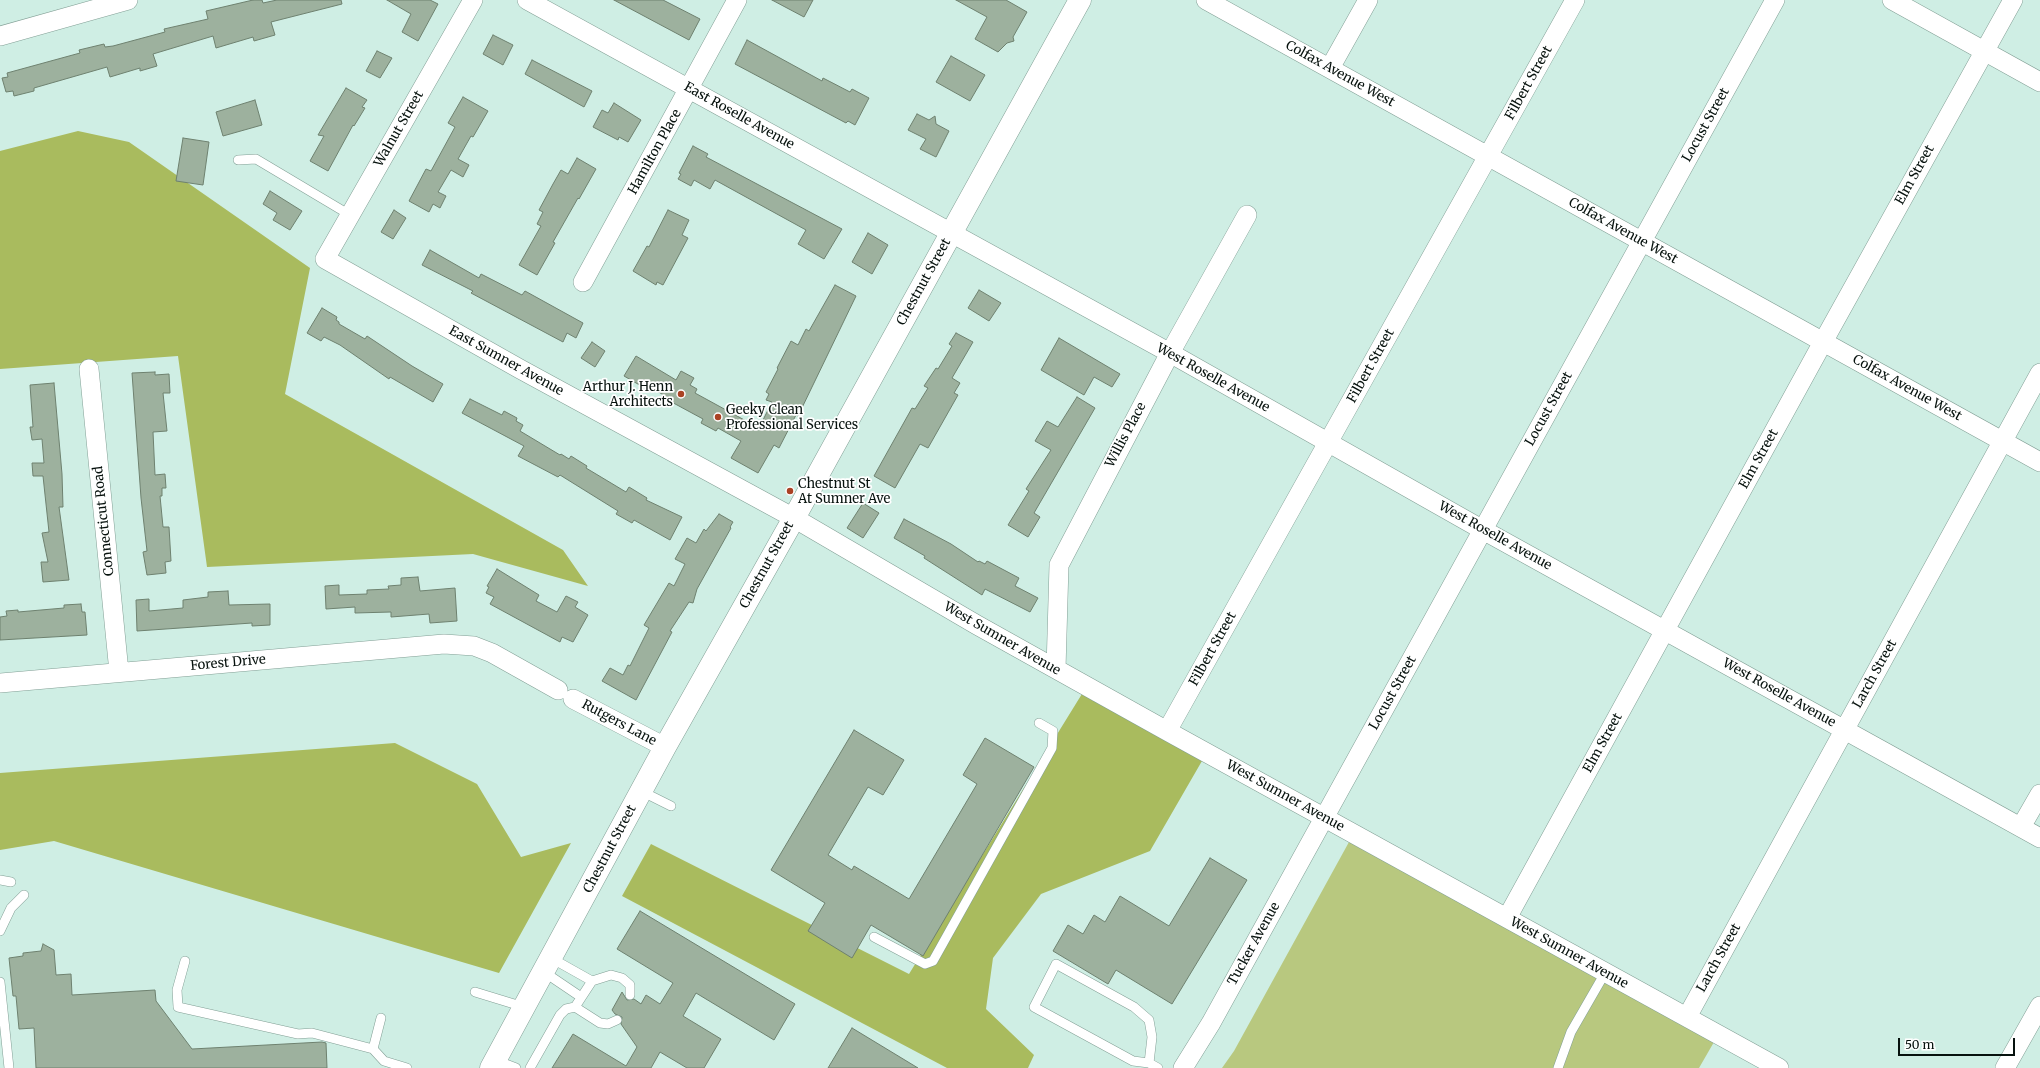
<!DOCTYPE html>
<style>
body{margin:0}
#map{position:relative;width:2040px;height:1068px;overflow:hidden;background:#cfeee4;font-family:Merriweather,serif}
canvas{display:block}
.scale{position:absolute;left:1898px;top:1038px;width:117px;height:18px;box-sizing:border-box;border:2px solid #07120e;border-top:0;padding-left:5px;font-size:12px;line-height:14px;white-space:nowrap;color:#07120e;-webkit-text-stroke:3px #fff;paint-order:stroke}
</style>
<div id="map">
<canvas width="2040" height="1068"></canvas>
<div class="scale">50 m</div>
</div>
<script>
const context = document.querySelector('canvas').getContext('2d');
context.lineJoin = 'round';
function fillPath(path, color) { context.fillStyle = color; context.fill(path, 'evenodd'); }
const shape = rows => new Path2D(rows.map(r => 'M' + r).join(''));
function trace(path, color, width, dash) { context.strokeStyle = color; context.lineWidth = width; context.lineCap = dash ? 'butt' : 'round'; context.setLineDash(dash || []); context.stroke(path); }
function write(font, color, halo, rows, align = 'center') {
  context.font = font + ' Merriweather,serif'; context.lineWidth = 3.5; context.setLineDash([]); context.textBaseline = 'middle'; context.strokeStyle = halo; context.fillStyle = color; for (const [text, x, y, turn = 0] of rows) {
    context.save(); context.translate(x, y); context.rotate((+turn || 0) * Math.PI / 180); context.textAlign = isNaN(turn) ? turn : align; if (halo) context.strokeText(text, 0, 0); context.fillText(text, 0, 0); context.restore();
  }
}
fillPath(shape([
 [1349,842,1714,1042,1699,1068,1222,1068,1234,1051]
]), '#b8c87f');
fillPath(shape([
 [78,131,129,142,310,268,285,394,563,550,588,586,473,554,207,567,178,356,0,369,0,151],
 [1085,689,1206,754,1150,851,1041,894,993,958,986,1009,1034,1055,1028,1068,947,1068,622,896,651,844,909,974],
 [395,743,477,784,521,857,571,843,499,973,54,841,0,850,0,773]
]), '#a9bb5e');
const building = shape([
 [253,0,262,0,263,3,277,0,341,0,342,4,271,22,275,35,254,41,253,37,216,48,213,36,153,54,157,66,140,71,140,68,110,77,107,67,34,88,34,91,14,96,13,91,6,92,2,78,8,77,7,73,80,53,79,50,104,44,105,47,113,46,165,32,164,29,208,19,206,11,253,0],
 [387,0,430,0,438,4,418,41,402,32,411,14,387,0],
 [614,0,663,0,700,19,689,40,614,0],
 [772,0,813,0,804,17,772,0],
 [956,0,1006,0,1027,12,1013,37,1014,41,1007,43,998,52,975,39,987,17,956,0],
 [493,35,513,45,503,65,483,54,493,35],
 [747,40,822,81,823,78,850,92,852,89,869,98,855,125,848,121,846,123,735,64,747,40],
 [377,51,392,58,380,78,366,71,377,51],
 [951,56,985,75,970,101,936,82,951,56],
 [532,60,592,91,584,107,525,74,532,60],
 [346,88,367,100,362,107,365,108,354,126,353,125,328,171,310,161,324,136,318,135,346,88],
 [463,97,488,111,473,137,471,136,458,159,469,165,463,177,451,170,438,192,446,196,440,208,433,204,429,212,409,201,426,169,431,171,455,127,448,123,463,97],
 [255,100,262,125,223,136,216,112,255,100],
 [614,103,641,120,628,142,619,137,618,140,593,127,602,110,608,113,614,103],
 [917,114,929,120,935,116,936,124,949,131,936,157,920,149,926,139,908,130,917,114],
 [183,138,209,142,203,185,176,181,183,138],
 [693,146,708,154,706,157,842,229,824,259,798,244,806,230,715,180,710,189,694,180,691,186,678,179,681,174,679,173,693,146],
 [577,158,596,169,579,199,578,198,553,242,555,243,537,275,519,265,541,226,537,224,543,212,539,210,553,184,561,170,568,174,577,158],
 [270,191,302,211,290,230,273,220,277,213,263,204,270,191],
 [394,210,406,218,393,239,381,232,394,210],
 [668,210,689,220,682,235,688,238,663,285,657,282,656,285,633,271,647,246,649,247,668,210],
 [868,233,888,245,872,274,852,262,868,233],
 [430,250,479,278,481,274,522,295,525,291,583,323,576,338,567,333,563,342,471,293,473,291,422,265,430,250],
 [835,285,856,296,798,416,796,415,779,448,774,445,758,473,731,458,741,441,718,428,716,431,701,423,703,419,666,399,667,397,645,384,643,387,624,376,636,356,676,380,681,371,694,378,690,385,697,389,695,393,759,428,772,402,766,400,769,394,766,392,778,369,777,368,791,341,798,345,806,329,809,331,835,285],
 [979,290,1001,303,989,321,968,308,979,290],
 [322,308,337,317,336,320,339,322,339,324,365,339,367,336,412,366,443,384,433,402,390,377,389,379,340,345,324,337,321,341,307,333,322,308],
 [956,333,973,342,952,378,960,383,954,393,958,395,928,448,920,444,895,488,874,476,912,408,915,409,928,388,924,386,936,368,938,369,952,346,949,344,956,333],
 [1059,338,1120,374,1112,387,1094,377,1084,395,1041,370,1059,338],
 [592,342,605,351,595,367,581,358,592,342],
 [155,372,155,375,169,374,170,393,163,393,167,431,153,432,155,475,165,474,166,488,162,488,162,496,160,496,163,527,169,527,171,561,165,562,166,573,147,575,143,552,147,551,141,498,132,373,155,372],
 [54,383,62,474,63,507,59,507,69,580,43,582,41,562,48,562,42,533,49,532,43,476,33,476,32,463,44,463,42,439,32,440,30,427,33,427,30,385,54,383],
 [1077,397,1095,408,1034,513,1040,517,1028,537,1008,525,1029,491,1026,489,1051,450,1035,441,1047,421,1058,427,1077,397],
 [470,399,502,415,504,411,517,418,516,421,523,425,520,431,560,455,561,454,569,459,571,456,587,466,586,468,626,492,629,487,647,498,646,500,682,517,670,540,634,520,632,523,616,514,618,511,560,475,558,477,518,456,524,446,462,413,470,399],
 [863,503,879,513,863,538,847,528,863,503],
 [719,514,733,522,730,527,731,528,697,589,693,603,689,602,670,631,672,632,636,700,602,681,610,668,623,675,628,665,630,666,649,628,644,625,669,583,674,586,685,564,675,559,687,538,696,543,704,529,706,531,719,514],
 [904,519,951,544,978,562,979,561,985,564,987,561,1019,578,1015,586,1038,598,1030,612,985,589,982,595,924,558,925,556,894,538,904,519],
 [497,569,539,595,536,601,557,612,566,596,578,602,575,607,588,615,573,642,562,637,560,642,490,604,494,597,486,593,489,587,487,586,497,569],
 [418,577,420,591,455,588,457,621,430,623,429,614,391,617,391,612,355,613,355,607,326,609,325,586,339,585,339,595,367,594,367,590,389,589,388,586,401,585,401,578,418,577],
 [228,591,229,605,270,604,270,625,252,626,252,623,137,631,136,600,149,599,149,611,183,608,183,600,208,597,208,592,228,591],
 [81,604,82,612,85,612,87,635,0,640,0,617,7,616,6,611,18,610,18,612,64,608,64,605,81,604],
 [854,730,904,760,883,795,868,787,828,855,852,870,854,866,909,899,977,784,963,775,985,738,1034,767,923,956,871,925,852,958,808,931,825,903,771,870,854,730],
 [1210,858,1247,880,1172,1004,1116,970,1108,984,1053,951,1068,925,1083,934,1094,915,1105,922,1120,896,1169,926,1210,858],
 [640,911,795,1004,774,1040,696,993,683,1016,721,1039,704,1068,687,1068,660,1052,651,1068,552,1068,573,1034,626,1066,637,1047,621,1024,622,1017,615,1014,612,1010,622,992,627,1000,634,999,641,1004,646,995,660,1004,673,983,617,949,640,911],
 [43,944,54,950,56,975,71,974,72,995,155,990,156,1001,192,1049,322,1042,326,1043,327,1068,36,1068,34,1028,19,1029,16,996,13,996,9,958,23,956,23,953,41,951,43,944],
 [852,1028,918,1068,828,1068,852,1028]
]);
fillPath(building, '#9db19e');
trace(building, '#6e816f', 1);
const lane = shape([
 [238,160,256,159,350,215],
 [641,791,671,806],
 [0,880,11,882],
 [0,931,11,908,24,895],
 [874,937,925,964,933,961,1052,748,1053,731,1039,723],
 [551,958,592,981],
 [185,961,177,990,178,1007,298,1034,312,1033,373,1049],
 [544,972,581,997],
 [0,982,9,1068],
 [475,992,524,1007],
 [575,1007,600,1023,608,1024,617,1020],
 [381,1018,373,1049,384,1061,407,1068],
 [495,1060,516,1068],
 [1149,1063,1152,1037,1149,1020,1134,1007,1056,964,1034,1007,1133,1061,1149,1063,1158,1068],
 [530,1068,560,1015,566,1009,575,1007,592,981,611,975,622,978,630,985,630,995],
 [1558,1068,1571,1032,1605,973]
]);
const street = shape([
 [473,0,325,259,520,369,794,518,977,625,1167,731,1779,1068],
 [527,0,1170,353,1483,530,2040,838],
 [1206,0,2040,462],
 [1892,0,2040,82],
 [0,36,128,0],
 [1330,68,1368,0],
 [583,282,737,0],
 [89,369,119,672],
 [1056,669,1059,565,1170,353,1247,215],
 [0,683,444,644,474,646,492,653,558,690],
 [573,699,665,747],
 [1167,731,1575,0],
 [2021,827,2040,794],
 [1507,918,1823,342,2013,0],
 [1687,1017,2040,373],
 [1183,1068,1211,1023,1775,0],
 [2005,1068,2040,1006]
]);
const secondary = shape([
 [491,1068,665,747,794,518,1080,0]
]);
trace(lane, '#829f95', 10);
trace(street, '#829f95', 20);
trace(secondary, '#829f95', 23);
trace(lane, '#fff', 9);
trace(street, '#fff', 19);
trace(secondary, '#fff', 22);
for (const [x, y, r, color] of [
 [681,394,4,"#aa4224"],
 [718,417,4,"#aa4224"],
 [790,491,4,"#aa4224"]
]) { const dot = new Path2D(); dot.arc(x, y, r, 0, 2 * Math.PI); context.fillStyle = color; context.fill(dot); trace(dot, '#fff', 1.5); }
write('13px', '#07120e', '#fff', [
 ["Colfax Avenue West",1340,74,29],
 ["Filbert Street",1529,83,-61],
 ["East Roselle Avenue",739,116,29],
 ["Locust Street",1706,125,-61],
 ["Walnut Street",399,129,-60],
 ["Hamilton Place",655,152,-61],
 ["Elm Street",1915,175,-61],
 ["Colfax Avenue West",1623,231,29],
 ["Chestnut Street",924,282,-61],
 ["East Sumner Avenue",506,361,29],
 ["Filbert Street",1371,366,-61],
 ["West Roselle Avenue",1213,378,29],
 ["Colfax Avenue West",1907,388,29],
 ["Locust Street",1549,409,-61],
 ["Willis Place",1126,435,-62],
 ["Elm Street",1759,459,-61],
 ["Connecticut Road",104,521,-96],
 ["West Roselle Avenue",1495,536,29],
 ["Chestnut Street",767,565,-61],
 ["West Sumner Avenue",1002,639,30],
 ["Filbert Street",1213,649,-61],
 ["Forest Drive",228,663,-5],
 ["Larch Street",1875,674,-61],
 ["Locust Street",1393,693,-61],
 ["West Roselle Avenue",1779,693,29],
 ["Rutgers Lane",619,723,28],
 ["Elm Street",1603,743,-61],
 ["West Sumner Avenue",1285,796,29],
 ["Chestnut Street",610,849,-62],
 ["Tucker Avenue",1254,944,-61],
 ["West Sumner Avenue",1569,953,29],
 ["Larch Street",1719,958,-61]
]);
write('13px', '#07120e', '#fff', [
 ["Arthur J. Henn",673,387,"right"],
 ["Architects",673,402,"right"],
 ["Geeky Clean",726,410],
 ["Professional Services",726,425],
 ["Chestnut St",798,484],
 ["At Sumner Ave",798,499]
], 'left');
</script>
